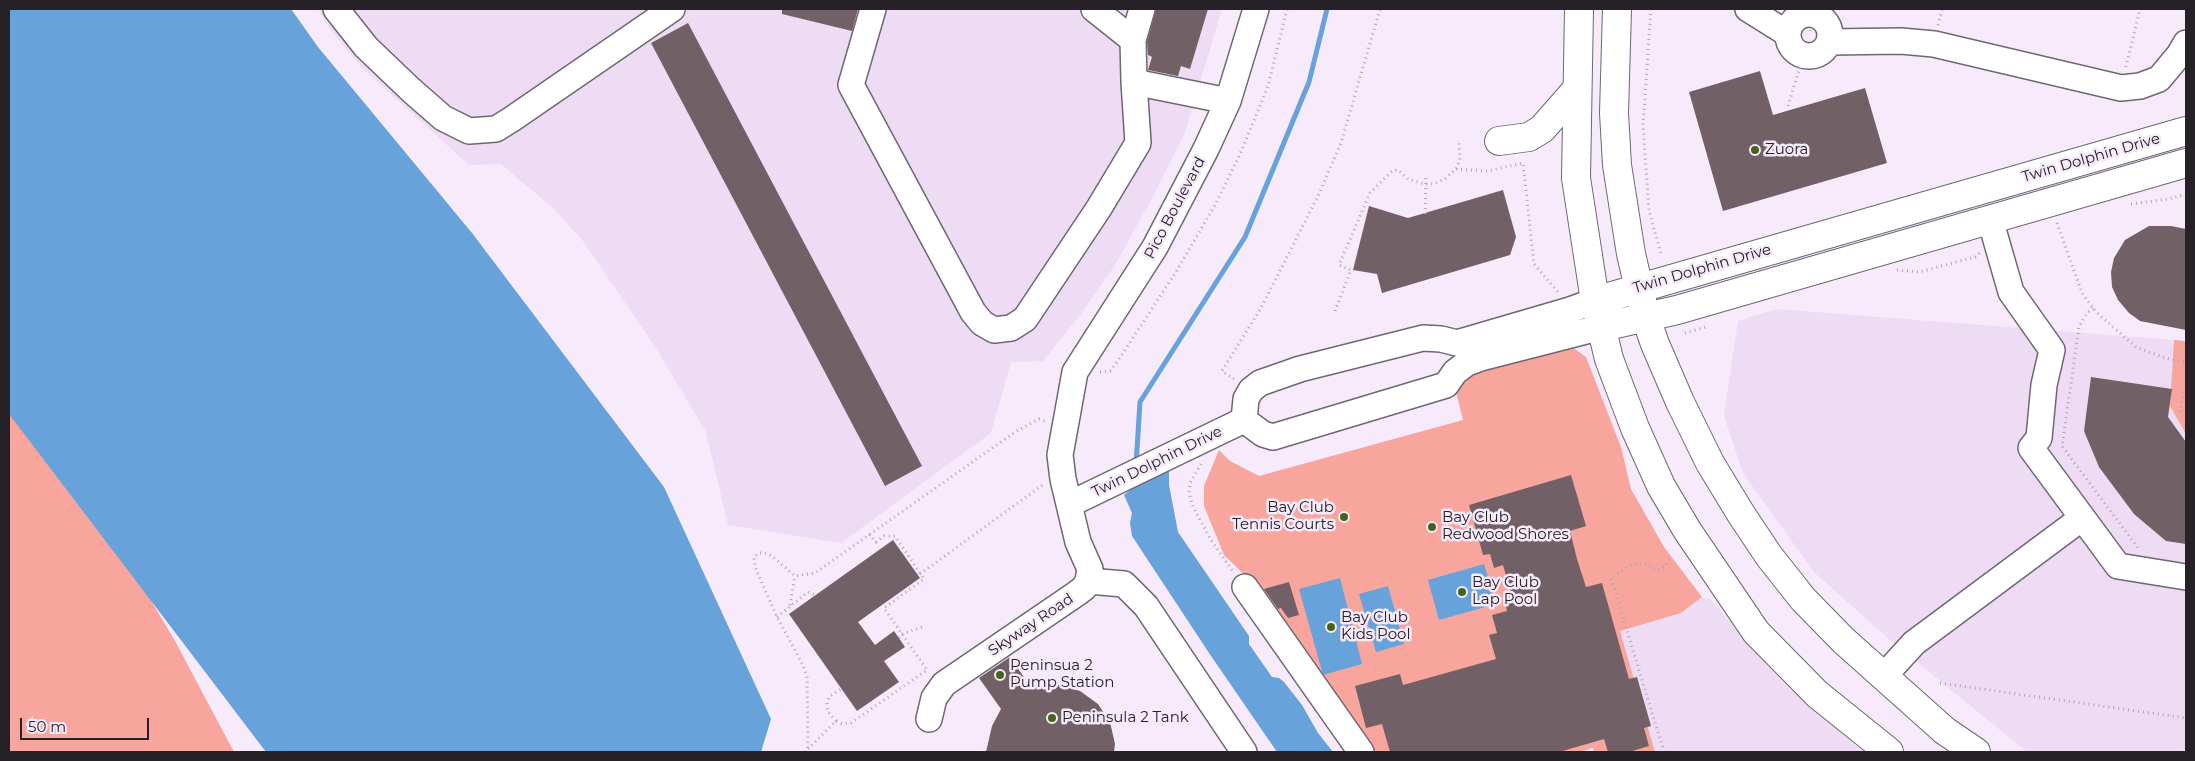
<!DOCTYPE html>
<style>
body{margin:0}
#map{position:relative;width:2195px;height:761px;overflow:hidden;background:#f6eafb;font-family:Montserrat,sans-serif}
canvas{display:block}
.frame{position:absolute;inset:0;border:10px solid #252127;pointer-events:none}
.scale{position:absolute;left:20px;top:718px;width:129px;height:22px;box-sizing:border-box;border:2px solid #252127;border-top:0;padding-left:6px;font-size:15px;line-height:18px;white-space:nowrap;color:#252127;-webkit-text-stroke:4px #f6eafb;paint-order:stroke}
</style>
<div id="map">
<canvas width="2195" height="761"></canvas>
<div class="frame"></div>
<div class="scale">50 m</div>
</div>
<script>
const context = document.querySelector('canvas').getContext('2d');
context.lineJoin = 'round';
function fillPath(path, color) { context.fillStyle = color; context.fill(path, 'evenodd'); }
const shape = rows => new Path2D(rows.map(r => 'M' + r).join(''));
function trace(path, color, width, dash) { context.strokeStyle = color; context.lineWidth = width; context.lineCap = dash ? 'butt' : 'round'; context.setLineDash(dash || []); context.stroke(path); }
function write(font, color, halo, rows, align = 'center') {
  context.font = font + ' Montserrat,sans-serif'; context.lineWidth = 5; context.setLineDash([]); context.textBaseline = 'middle'; context.strokeStyle = halo; context.fillStyle = color; for (const [text, x, y, turn = 0] of rows) {
    context.save(); context.translate(x, y); context.rotate((+turn || 0) * Math.PI / 180); context.textAlign = isNaN(turn) ? turn : align; if (halo) context.strokeText(text, 0, 0); context.fillText(text, 0, 0); context.restore();
  }
}
fillPath(shape([
 [318,9,1222,9,1184,135,1151,200,1115,265,1080,315,1043,361,1011,362,991,433,841,543,728,525,706,432,656,348,583,241,555,210,501,164,469,165,360,66,327,25],
 [1777,309,2174,340,2170,405,2186,399,2186,749,2180,752,2027,752,1890,640,1814,572,1743,473,1724,416,1738,321],
 [1702,597,1712,601,1784,683,1863,752,1655,752,1620,631,1681,613]
]), '#eddcf4');
fillPath(shape([
 [2174,340,2186,341,2186,434,2170,406],
 [1565,342,1586,357,1621,447,1631,489,1664,547,1702,597,1681,613,1620,631,1655,752,1594,752,1593,748,1580,752,1370,752,1260,590,1224,555,1204,506,1204,486,1219,450,1230,461,1259,476,1463,420,1456,392,1467,372],
 [9,359,175,641,234,752,9,752]
]), '#f8a59d');
fillPath(shape([
 [9,9,291,9,318,47,472,233,664,487,771,719,761,752,266,752,9,414],
 [1169,470,1169,485,1178,532,1249,636,1249,644,1272,677,1279,678,1284,682,1302,705,1318,733,1333,752,1277,752,1209,653,1132,536,1130,523,1132,513,1124,495,1135,486],
 [1484,564,1496,604,1439,620,1428,580],
 [1340,578,1362,664,1323,675,1299,589],
 [1388,586,1404,644,1376,652,1359,594]
]), '#67a3da');
trace(shape([
 [1136,465,1140,402,1245,237,1309,82,1327,9]
]), '#67a3da', 5);
fillPath(shape([
 [782,9,858,9,852,31,782,14],
 [1156,9,1208,9,1190,69,1181,66,1178,76,1148,70,1152,57,1148,55,1147,42],
 [688,23,922,466,885,486,651,43],
 [1760,71,1773,115,1865,88,1887,163,1723,211,1689,92],
 [1503,190,1516,237,1510,255,1382,293,1377,274,1353,270,1369,206,1408,218],
 [2149,226,2171,226,2186,229,2186,330,2140,321,2129,313,2118,300,2112,287,2111,272,2114,258,2125,240],
 [2091,377,2172,389,2168,417,2186,442,2186,544,2166,541,2134,514,2099,467,2084,431],
 [1571,475,1586,526,1570,531,1577,559,1586,587,1602,583,1629,679,1637,677,1651,726,1644,728,1649,746,1629,752,1608,752,1604,739,1559,752,1390,752,1382,724,1366,728,1355,686,1400,674,1403,685,1496,659,1489,635,1497,633,1492,615,1507,611,1503,595,1511,593,1503,565,1494,568,1490,554,1483,555,1469,505],
 [893,540,920,578,858,622,875,645,894,631,905,647,884,661,899,682,857,711,789,614],
 [1289,582,1299,615,1288,618,1281,608,1278,609,1264,589],
 [1010,657,1030,686,1059,685,1080,691,1098,704,1110,722,1115,744,1114,752,986,752,992,726,1001,709,979,678]
]), '#726067');
const minor = shape([
 [336,9,366,47,411,90,443,118,469,131,496,129,512,119,672,9],
 [873,9,851,85,973,312,982,323,994,330,1011,328,1025,319,1099,208,1138,143,1134,82,1133,40,1142,9],
 [1094,9,1133,40],
 [1748,9,1788,34],
 '1788 35a21 21 0 1 1 42 0a21 21 0 1 1-42 0Z',
 [1829,42,1901,41,1934,44,2121,88,2140,86,2159,79,2179,55,2186,43],
 [1134,82,1228,101],
 [1990,219,2011,292,2052,350,2044,385,2039,438,2031,448,2118,566,2186,577],
 [1595,301,1570,310,1457,343,1441,339,1423,338,1300,369,1260,383,1251,390,1246,399,1244,420,1263,434,1273,437,1446,385,1455,372,1467,363,1481,358,1602,327],
 [1070,504,1244,420],
 [1088,581,1124,584,1146,606,1244,752],
 [1245,587,1361,752],
 [1883,677,1914,643,2082,518],
 [929,719,934,698,944,684,1076,594,1084,588,1088,581,1090,569,1078,542,1063,479,1060,455,1075,372,1155,247,1206,149,1228,101,1256,9]
]);
const major = shape([
 [1579,9,1576,178,1595,301,1609,359,1635,428,1661,486,1687,530,1756,632,1817,694,1889,752],
 [1617,9,1614,113,1617,165,1631,254,1646,318,1655,344,1680,402,1710,463,1741,514,1769,556,1803,599,1843,640,1945,731,1976,752],
 [1499,141,1529,137,1542,129,1577,89],
 [1595,301,2186,131],
 [1602,327,1677,310,2186,163]
]);
trace(minor, '#706674', 28);
trace(major, '#706674', 30);
trace(shape([
 [1651,9,1643,125,1649,211,1661,254],
 [1938,25,1942,9],
 [1810,31,1816,9],
 [2126,67,2140,9],
 [1788,106,1807,44],
 [1456,169,1487,171,1523,163,1534,264,1558,292],
 [2131,204,2169,199,2186,194],
 [1425,214,1426,175],
 [2057,223,2082,293,2096,312,2136,347,2165,358,2186,362],
 [1897,270,1919,272,1975,257,1980,253],
 [2093,308,2087,313,2079,327,2062,446,2138,548],
 [1335,311,1351,270,1339,265,1370,193,1392,171,1398,170,1408,179,1425,184,1433,184,1445,179,1456,169,1460,160,1459,142],
 [1685,333,1706,327],
 [1100,372,1110,371,1117,362,1176,272,1215,205,1241,152,1268,86,1287,9],
 [1234,379,1222,371,1261,308,1319,194,1341,143,1380,9],
 [2186,382,2180,410,2186,418],
 [1201,464,1190,483,1189,493,1193,507,1211,540,1234,573],
 [920,574,1044,484],
 [790,605,795,576],
 [777,617,808,592,815,595],
 [899,638,902,634,922,627],
 [1940,683,2186,718],
 [836,721,828,712,827,702,830,696,841,689],
 [808,749,836,721,842,724,851,723,927,670,884,608,924,579,895,536,884,536,876,542,869,534],
 [806,752,808,749,807,677,803,665,777,617,755,567,754,557,759,553,765,553,772,556,795,576,815,573,1015,432,1039,419,1045,421],
 [1664,752,1611,578,1631,565,1644,563,1657,570,1661,569,1665,566,1670,558]
]), '#aea5b2', 3, [1, 4]);
trace(minor, '#fff', 25);
trace(major, '#fff', 28);
for (const [x, y, r, color] of [
 [1755,150,5,"#456419"],
 [1344,517,5,"#456419"],
 [1432,527,5,"#456419"],
 [1462,592,5,"#456419"],
 [1331,627,5,"#456419"],
 [1000,675,5,"#456419"],
 [1052,718,5,"#456419"]
]) { const dot = new Path2D(); dot.arc(x, y, r, 0, 2 * Math.PI); context.fillStyle = color; context.fill(dot); trace(dot, '#f6eafb', 2); }
write('15px', '#252127', '#f6eafb', [
 ["Zuora",1765,150],
 ["Bay Club",1334,508,"right"],
 ["Tennis Courts",1334,525,"right"],
 ["Bay Club",1442,518],
 ["Redwood Shores",1442,535],
 ["Bay Club",1472,583],
 ["Lap Pool",1472,600],
 ["Bay Club",1341,618],
 ["Kids Pool",1341,635],
 ["Peninsua 2",1010,666],
 ["Pump Station",1010,683],
 ["Peninsula 2 Tank",1062,718]
], 'left');
write('15px', '#252127', '#f6eafb', [
 ["Twin Dolphin Drive",2091,158,-16],
 ["Pico Boulevard",1175,208,-62],
 ["Twin Dolphin Drive",1702,269,-16],
 ["Twin Dolphin Drive",1157,462,-26],
 ["Skyway Road",1031,625,-34]
]);
</script>
